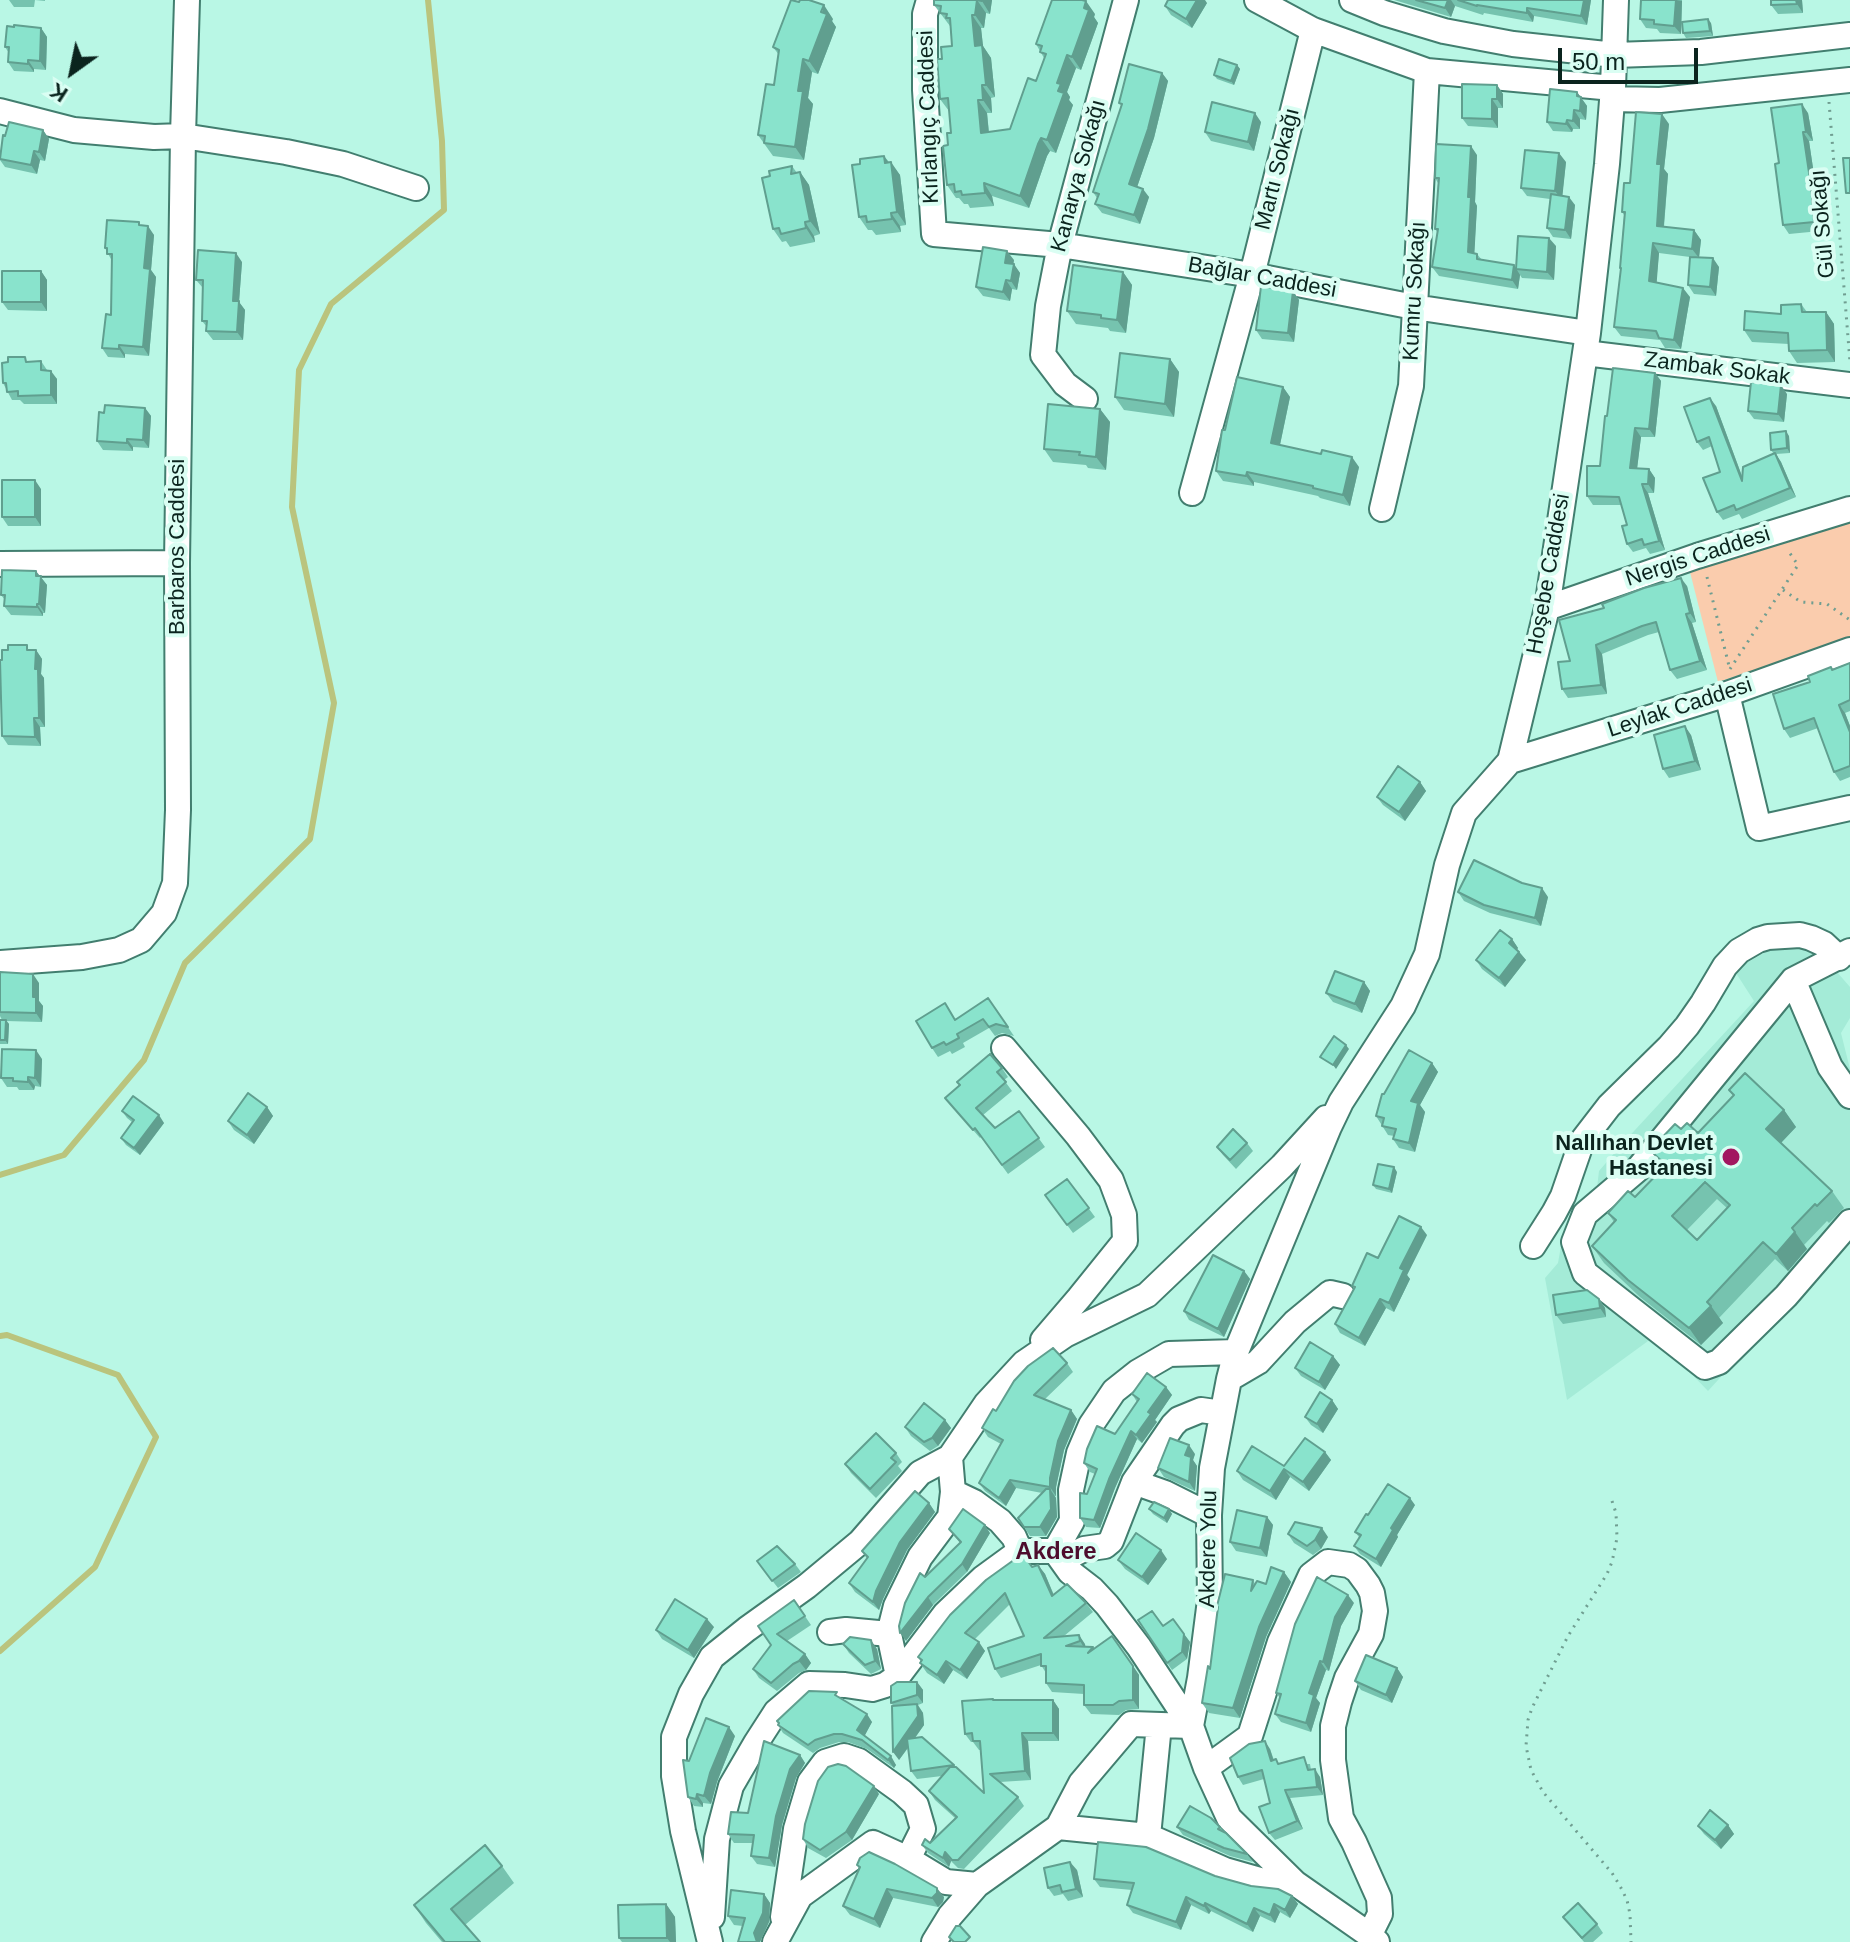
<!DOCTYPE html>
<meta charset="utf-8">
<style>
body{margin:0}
#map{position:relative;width:1850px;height:1942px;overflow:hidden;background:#b9f7e5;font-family:Helvetica,sans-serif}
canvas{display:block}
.north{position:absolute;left:32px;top:32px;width:80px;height:80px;-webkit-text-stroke:6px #dafef3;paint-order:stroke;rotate:213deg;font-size:22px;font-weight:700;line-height:32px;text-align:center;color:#0b241e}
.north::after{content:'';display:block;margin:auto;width:28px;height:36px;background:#0b241e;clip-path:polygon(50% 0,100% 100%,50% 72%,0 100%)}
.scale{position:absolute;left:1558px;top:48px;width:140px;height:36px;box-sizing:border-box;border:4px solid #0b241e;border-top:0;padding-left:10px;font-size:24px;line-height:28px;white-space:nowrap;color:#0b241e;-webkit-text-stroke:6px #dafef3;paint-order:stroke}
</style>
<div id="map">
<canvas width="1850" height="1942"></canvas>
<div class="north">K</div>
<div class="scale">50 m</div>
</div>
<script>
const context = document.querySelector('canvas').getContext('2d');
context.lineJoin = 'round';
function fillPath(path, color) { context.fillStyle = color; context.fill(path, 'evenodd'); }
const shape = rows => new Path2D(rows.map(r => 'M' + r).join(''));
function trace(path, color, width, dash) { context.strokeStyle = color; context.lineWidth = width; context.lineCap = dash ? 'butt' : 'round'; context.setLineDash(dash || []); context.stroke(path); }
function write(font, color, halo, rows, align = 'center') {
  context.font = font + ' Helvetica,sans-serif'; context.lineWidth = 8; context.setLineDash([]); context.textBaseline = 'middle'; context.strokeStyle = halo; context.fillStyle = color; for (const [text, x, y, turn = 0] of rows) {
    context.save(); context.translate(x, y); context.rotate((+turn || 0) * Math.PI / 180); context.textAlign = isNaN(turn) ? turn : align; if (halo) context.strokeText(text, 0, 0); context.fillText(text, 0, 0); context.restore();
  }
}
fillPath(shape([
 [1798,934,1823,956,1850,987,1850,1018,1841,1033,1850,1069,1850,1235,1708,1391,1655,1336,1567,1400,1545,1278,1558,1263,1561,1246,1597,1188,1599,1171,1623,1143,1754,1001,1734,970]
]), '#a4ebd7');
fillPath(shape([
 [1850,521,1850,638,1718,682,1690,572]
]), '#faccad');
trace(shape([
 [0,1175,64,1155,144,1060,185,963,310,839,334,703,292,507,299,370,331,304,444,210,442,141,428,0],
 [0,1336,7,1335,118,1375,156,1437,95,1567,0,1651]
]), '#bac47d', 6);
const minor = shape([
 [929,0,925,14,925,90,934,234,1060,245,1252,275,1414,307,1588,333],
 [1257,0,1313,30,1427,71,1613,88],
 [1352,0,1384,13,1444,31,1513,44,1615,55,1701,52,1850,35],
 [1612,99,1660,100,1850,80],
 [0,111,74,130,154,137,183,136,286,152,343,164,416,188],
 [1585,353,1850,385],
 [1085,399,1065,384,1043,355,1048,306,1060,245,1126,0],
 [1192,493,1252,275,1313,30],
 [1382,509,1411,386,1427,71],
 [0,564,177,563],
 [1547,608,1697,556,1850,509],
 [1727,694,1759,828,1850,808],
 [1510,761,1727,694,1850,650],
 [1850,951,1793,980,1638,1169,1585,1214,1574,1242,1585,1273,1705,1367,1719,1362,1786,1296,1850,1222],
 [0,963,82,957,119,950,141,940,164,913,175,883,178,810,177,563,183,136,187,0],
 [1793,980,1830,1067,1850,1096],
 [1004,1048,1078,1136,1111,1180,1124,1215,1125,1241,1079,1298,1043,1340],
 [1533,1246,1554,1213,1563,1196,1582,1141,1609,1106,1669,1047,1687,1026,1703,1003,1725,966,1739,951,1758,940,1768,937,1800,935,1811,938,1824,944,1839,958],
 [1229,1379,1258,1362,1295,1322,1330,1293,1343,1296],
 [1134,1482,1165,1493,1209,1515],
 [953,1492,974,1502,1000,1521,1014,1537,1020,1551],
 [1055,1551,1070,1572,1092,1589,1107,1605,1139,1647,1191,1726],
 [1062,1560,1084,1549,1105,1546,1111,1541,1134,1482,1173,1425,1179,1419,1201,1410,1222,1413],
 [830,1632,846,1630,889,1634],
 [898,1676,889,1634,896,1606,920,1557,950,1517,953,1492,950,1457],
 [1206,1768,1250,1736,1280,1642,1311,1575,1328,1562,1349,1565,1357,1570,1368,1585,1372,1593,1375,1611,1371,1634,1347,1678,1339,1702,1333,1726,1333,1760,1341,1818,1354,1842,1379,1898,1380,1914,1373,1928,1368,1934],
 [1058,1827,1081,1783,1131,1724,1191,1726],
 [1148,1836,1159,1725],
 [712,1917,717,1839,731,1786,756,1743,776,1712,809,1684,845,1685,872,1689,885,1685,898,1676,945,1614,983,1578,1020,1551,1055,1551,1072,1521,1071,1490,1079,1453,1091,1425,1114,1391,1138,1372,1169,1354,1236,1352],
 [783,1917,796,1829,810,1782,825,1762,844,1756,859,1761,902,1792,916,1805,923,1829,908,1859],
 [710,1942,683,1831,674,1776,674,1737,691,1694,712,1657,747,1629,807,1586,860,1542,920,1473,950,1457,986,1404,1024,1363,1065,1335,1147,1295,1282,1166,1326,1118],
 [775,1942,800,1896,873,1843,908,1859,946,1882,977,1885,1058,1827,1148,1836,1225,1870,1260,1880,1295,1883],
 [934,1942,950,1916,977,1885],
 [1377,1942,1368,1934,1295,1883,1229,1818,1206,1768,1191,1726,1200,1678,1210,1600,1209,1515,1212,1468,1229,1379,1236,1352,1329,1127,1341,1102,1403,1006,1427,954,1447,865,1464,813,1510,761,1547,608,1588,333,1607,164,1613,88,1616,0]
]);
trace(minor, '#427e6f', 28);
trace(shape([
 [1829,102,1850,362],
 [1707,577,1730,670],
 [1783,590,1801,602,1827,604,1850,620],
 [1730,669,1798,565,1789,552],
 [1612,1501,1616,1513,1617,1538,1612,1562,1607,1574,1568,1636,1532,1708,1528,1720,1526,1746,1531,1770,1543,1792,1612,1873,1620,1886,1627,1900,1630,1914,1631,1942]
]), '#709e91', 3, [2, 6]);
trace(minor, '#fff', 24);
fillPath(shape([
 [9,0,45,0,45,1,35,0,34,7,14,7],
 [934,0,992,0,990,14,986,13,984,28,981,28,983,46,991,58,995,97,991,98,992,113,987,113,989,132,1010,129,1036,81,1044,58,1036,44,1095,14,1094,17,1098,23,1081,70,1076,68,1067,92,1070,97,1069,100,1073,105,1056,153,1050,151,1047,156,1029,208,992,196,994,206,970,208,968,204,964,204,959,198,956,198,947,185,948,145,951,133,949,111,940,99,942,59,952,46,950,26,934,5],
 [1394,0,1591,0,1587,25,1534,16,1533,22,1484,13,1483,15,1455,6,1451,17],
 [1641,0,1682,0,1681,34,1660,33,1657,29,1646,28,1640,19],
 [1771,0,1802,0,1803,13,1778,14,1771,5],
 [1207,3,1192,28,1171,15,1165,6],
 [833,19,832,21,836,27,818,74,812,72,808,98,813,104,804,160,773,156,758,135,774,85,779,55,773,47],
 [1711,23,1713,36,1686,38,1683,33],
 [41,28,47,37,46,70,34,69,34,72,14,71,8,62,9,53,5,47],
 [1237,65,1240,69,1234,85,1217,79,1214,75],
 [1162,73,1168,81,1154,138,1137,187,1149,197,1140,224,1102,213,1095,204,1097,198,1093,192,1122,106,1119,103],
 [1497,85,1503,94,1503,108,1498,108,1498,128,1468,126,1462,118],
 [1577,92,1587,106,1586,120,1580,119,1580,129,1573,129,1572,132,1553,131,1547,122],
 [1808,113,1813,141,1809,141,1817,195,1820,231,1789,234,1783,225,1779,163],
 [1261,122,1254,151,1211,141,1205,132],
 [1669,124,1664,169,1668,174,1664,227,1694,230,1701,240,1699,257,1719,267,1716,296,1694,294,1688,285,1690,257,1659,253,1656,283,1690,297,1681,349,1665,348,1660,340,1621,336,1614,327,1621,269,1620,268,1624,215,1622,212,1630,183],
 [43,130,49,139,45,161,40,160,37,174,5,167,0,160,0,151],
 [1477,155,1475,202,1477,206,1474,253,1477,254,1482,260,1514,265,1516,268,1556,246,1554,280,1522,278,1520,275,1518,289,1439,276,1432,267,1438,233,1435,229,1438,183,1435,178],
 [884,156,900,175,906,225,900,226,901,232,876,235,872,230,868,230,859,217,860,164],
 [1566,162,1562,196,1575,205,1571,239,1553,237,1547,228,1550,199,1527,196,1521,188],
 [792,166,797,173,800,172,809,185,820,234,814,236,815,242,790,247,786,241,782,242,773,229,770,176],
 [142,226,154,235,151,270,156,277,149,356,125,354,125,358,108,357,102,348,111,315,112,261,105,248],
 [1014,260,1013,264,1020,273,1017,290,1012,289,1010,301,983,296,976,287],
 [242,262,239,302,245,310,243,340,213,340,206,331,207,327,202,321,203,288,196,280],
 [41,271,47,280,47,311,8,310,2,302],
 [1123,272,1132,285,1126,333,1110,331,1108,328,1076,324,1067,311],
 [1293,291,1299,300,1294,342,1262,339,1256,330],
 [1801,304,1807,312,1826,312,1834,324,1835,362,1797,363,1789,351,1789,344,1752,342,1744,330],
 [1170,359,1179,372,1174,417,1124,410,1115,397],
 [41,361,47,370,57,379,57,404,24,404,20,400,12,400,3,383,29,362],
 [1655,373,1661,381,1655,437,1641,437,1637,469,1649,469,1655,478,1654,493,1648,493,1665,550,1650,554,1646,548,1633,552,1627,544,1627,525,1621,505,1593,505,1587,496,1600,466,1607,416],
 [1283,387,1290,397,1280,445,1359,467,1350,506,1320,498,1318,496,1254,482,1254,486,1223,481,1216,471,1225,430],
 [1787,394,1784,422,1754,419,1748,411],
 [1716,406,1742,476,1774,454,1771,450,1789,436,1790,453,1776,454,1781,462,1796,497,1742,519,1739,514,1723,520,1717,512,1720,472,1712,446,1703,450,1697,442],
 [145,408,151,416,149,448,133,447,133,451,103,450,97,441],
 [1100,409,1110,422,1106,470,1088,468,1086,465,1053,462,1044,449],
 [41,489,41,526,8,526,2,517],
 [40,576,47,585,45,613,43,613,43,616,11,615,4,606,5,600,1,595],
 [1687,586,1696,622,1692,623,1707,670,1677,679,1670,670,1659,632,1648,635,1602,654,1607,694,1568,698,1562,689,1570,661],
 [31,650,36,650,42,659,41,674,44,678,45,727,40,727,41,746,8,745,2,736],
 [1850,663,1850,711,1845,713,1850,726,1850,777,1840,781,1834,772,1818,728,1790,738,1784,729,1810,682,1833,670],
 [1691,735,1701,770,1669,778,1663,769],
 [1420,782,1426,791,1405,821,1383,805,1377,797],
 [1458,892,1548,897,1541,926,1490,913,1464,901],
 [1512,939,1518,948,1517,949,1526,960,1505,987,1482,969,1476,960],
 [0,972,39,983,39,1001,43,1006,42,1022,6,1021,9,1024,8,1044,0,1044,0,1020,2,1020,0,1016],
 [1364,982,1370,991,1362,1013,1333,1002,1326,993],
 [988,998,1014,1036,1002,1033,995,1036,989,1028,963,1043,965,1047,952,1054,950,1051,938,1057,932,1048,956,1019],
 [42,1059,41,1087,35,1086,34,1090,19,1090,17,1087,7,1087,1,1078],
 [1432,1063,1438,1072,1420,1105,1425,1112,1415,1152,1399,1148,1393,1139,1394,1136,1388,1135,1376,1116,1384,1094],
 [1002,1068,1008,1077,1004,1080,1012,1091,983,1115,995,1128,1019,1111,1045,1147,1008,1174,981,1137,980,1138,945,1098,959,1085],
 [1729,1090,1784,1110,1796,1127,1781,1143,1832,1191,1844,1208,1829,1223,1827,1221,1804,1245,1807,1249,1788,1271,1775,1259,1719,1318,1723,1323,1701,1345,1640,1297,1604,1263,1592,1246,1614,1222,1608,1213,1635,1197,1663,1167,1654,1154,1658,1149,1655,1145,1681,1129,1698,1133,1733,1096],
 [1717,1199,1727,1208,1697,1240,1687,1230],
 [267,1107,273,1116,254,1144,234,1130,228,1121],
 [122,1111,164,1123,140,1155,126,1145,121,1138,132,1122,127,1118],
 [1247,1143,1253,1151,1236,1169,1223,1155,1217,1147],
 [1397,1172,1392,1193,1376,1189,1373,1185],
 [1067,1179,1095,1217,1073,1233,1045,1195],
 [1427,1235,1407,1275,1410,1279,1394,1312,1386,1308,1365,1346,1340,1333,1335,1324,1354,1289,1352,1286,1378,1258],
 [1244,1271,1250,1279,1224,1337,1189,1320,1184,1311],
 [1599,1299,1605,1308,1606,1317,1563,1324,1556,1315],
 [1333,1356,1340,1365,1325,1390,1301,1376,1295,1368],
 [1067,1363,1073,1372,1044,1400,1071,1410,1077,1419,1064,1450,1056,1487,1056,1496,1055,1496,1056,1498,1057,1517,1046,1536,1030,1536,1024,1527,1042,1493,1016,1488,1006,1506,985,1491,979,1483,1001,1444,988,1437,982,1428,996,1411],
 [1166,1387,1172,1395,1155,1420,1157,1422,1142,1443,1137,1439,1115,1488,1100,1528,1086,1527,1080,1518,1095,1474,1090,1472,1084,1463,1115,1434,1137,1402,1132,1394],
 [1332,1400,1338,1409,1323,1433,1311,1425,1305,1417],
 [945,1420,951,1428,938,1446,930,1451,911,1436,905,1427],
 [1325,1452,1331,1460,1309,1491,1290,1477,1276,1500,1243,1480,1237,1471,1284,1466],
 [896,1453,902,1462,898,1466,902,1471,876,1498,851,1473,845,1464],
 [1195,1454,1193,1460,1197,1466,1195,1491,1164,1477,1158,1468],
 [929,1503,935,1512,907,1550,883,1599,879,1610,855,1592,849,1583,867,1559,862,1551],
 [1415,1505,1397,1535,1398,1537,1381,1567,1360,1554,1354,1546,1359,1537,1355,1532,1368,1515],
 [1149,1509,1169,1509,1172,1514,1167,1523,1153,1514],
 [1267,1517,1273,1525,1267,1557,1236,1551,1230,1542],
 [949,1529,990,1533,967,1572,933,1605,906,1641,925,1577,960,1543],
 [1288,1534,1328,1537,1321,1549,1313,1555,1294,1543],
 [1167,1559,1148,1585,1125,1569,1118,1560],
 [757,1561,795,1564,801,1572,778,1588],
 [1038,1565,1045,1574,1054,1595,1086,1603,1093,1612,1064,1636,1079,1635,1086,1647,1094,1649,1112,1636,1139,1675,1139,1709,1126,1710,1119,1715,1091,1714,1084,1705,1084,1694,1052,1692,1046,1683,1046,1673,1041,1665,1001,1678,995,1669,1024,1636,1010,1604,975,1639,985,1651,967,1679,953,1670,944,1684,927,1673,920,1663,921,1662,918,1657,1032,1567],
 [1284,1572,1291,1582,1266,1637,1240,1718,1209,1713,1202,1703,1210,1669,1218,1608,1217,1606,1253,1580,1255,1584,1266,1584],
 [794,1600,811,1625,787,1641,805,1654,811,1663,806,1670,799,1673,777,1691,759,1678,753,1669,771,1645],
 [1354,1603,1341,1626,1329,1671,1326,1670,1316,1698,1320,1703,1311,1732,1281,1722,1275,1714,1280,1698,1276,1693],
 [1138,1620,1163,1626,1184,1634,1190,1642,1187,1659,1172,1670],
 [714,1627,694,1658,662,1639,656,1630],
 [843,1644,877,1649,881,1669,871,1674,849,1653],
 [1397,1668,1403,1677,1392,1703,1361,1690,1355,1681],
 [917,1682,923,1690,923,1703,918,1705,923,1713,924,1725,915,1738,954,1765,984,1793,981,1750,979,1750,973,1742,971,1742,965,1734,994,1700,1053,1700,1059,1709,1059,1741,1028,1741,1031,1780,1000,1782,1018,1797,1024,1806,964,1869,958,1868,951,1861,949,1867,928,1853,922,1845,930,1843,955,1818,935,1800,929,1791,942,1776,917,1779,911,1771,908,1748,899,1760,894,1706,891,1703],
 [842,1698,872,1722,864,1736,896,1765,894,1768,867,1749,848,1742,839,1742,820,1748,813,1753,783,1733,778,1725],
 [735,1736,717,1782,711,1804,703,1803,703,1807,694,1806,688,1797,689,1761],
 [1270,1749,1274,1760,1276,1759,1279,1764,1310,1764,1311,1770,1320,1777,1323,1795,1290,1798,1303,1829,1275,1840,1269,1833,1270,1803,1264,1779,1243,1785,1238,1777],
 [800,1755,805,1763,796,1778,782,1825,775,1867,757,1864,751,1856,753,1843,734,1843,728,1834],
 [879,1794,852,1840,826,1858,808,1848,803,1839],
 [1728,1825,1734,1834,1721,1849,1704,1834,1698,1826],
 [1177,1827,1220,1827,1247,1854,1253,1862,1230,1856,1183,1835],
 [857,1865,944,1897,943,1902,938,1907,893,1898,880,1928,850,1915,843,1906,859,1869],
 [502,1866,514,1883,465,1925,480,1942,442,1942,426,1923,414,1905],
 [1077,1870,1083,1897,1068,1901,1063,1894,1054,1896,1048,1888],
 [1215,1876,1292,1896,1298,1904,1290,1918,1280,1912,1275,1923,1260,1916,1253,1932,1211,1911,1209,1914,1191,1905,1181,1930,1133,1913,1127,1905,1132,1890,1100,1887,1094,1879],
 [764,1894,770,1903,769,1922,760,1942,738,1942,743,1926,734,1925,728,1916],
 [666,1904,675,1917,676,1942,622,1942,619,1938],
 [1563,1917,1597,1924,1603,1933,1593,1942,1584,1942]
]), '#76c3af');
fillPath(shape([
 [977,0,986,13,984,28,975,15],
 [982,0,992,0,990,14,982,1],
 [1197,0,1205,0,1207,3,1192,28,1186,19],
 [1448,0,1451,0,1455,6,1451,17,1445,8],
 [1584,0,1591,0,1587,25,1581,16],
 [1676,0,1682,1,1681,34,1674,26],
 [1796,0,1802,0,1803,13,1797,4],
 [1086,1,1095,14,1094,17,1098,23,1081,70,1072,57],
 [824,5,833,19,832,21,836,27,818,74,809,61],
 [1527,8,1534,16,1533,22,1527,13],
 [972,15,981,28,983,46,991,58,995,97,986,85,975,46],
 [1708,19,1711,23,1713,36,1710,31],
 [41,28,47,37,46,70,40,61],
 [1067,55,1076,68,1067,92,1070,97,1069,100,1073,105,1056,153,1047,140,1058,91,1057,83],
 [803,59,812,72,808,98,813,104,804,160,795,147,798,91],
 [28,60,34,69,34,72,28,64],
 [1237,65,1240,69,1234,85,1231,81],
 [1162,73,1168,81,1154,138,1135,193,1129,184],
 [982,85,991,98,992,113,983,100],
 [1497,85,1503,94,1503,108,1497,99],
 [1577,92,1587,106,1586,120,1580,111,1577,96],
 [1492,99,1498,108,1498,128,1492,119],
 [978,100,987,113,990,146,981,133],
 [1802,104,1808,113,1813,141,1806,132],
 [1574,110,1580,119,1580,129,1573,121],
 [1255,113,1261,122,1254,151,1248,142],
 [1662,114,1669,124,1664,169,1668,174,1663,235,1657,226,1657,164],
 [1567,120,1573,129,1572,132,1566,124],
 [43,130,49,139,45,161,39,152],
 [1803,132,1809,141,1817,195,1820,231,1814,222],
 [1041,138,1050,151,1047,156,1029,208,1020,196,1038,144],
 [1471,146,1477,155,1475,202,1477,206,1474,261,1468,252,1468,197],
 [34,151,40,160,37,174,31,165],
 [1559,153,1566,162,1562,200,1555,191],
 [884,156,891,166,891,162,900,175,906,225,897,212],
 [800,172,809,185,820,234,810,221],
 [984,183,992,196,994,206,985,193],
 [1143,189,1149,197,1140,224,1134,215],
 [1569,197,1575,205,1571,239,1565,230],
 [891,213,900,226,901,232,892,219],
 [805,222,814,236,815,242,806,228],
 [148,226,154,235,151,270,156,277,149,356,143,347,144,268],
 [1694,230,1701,240,1699,258,1692,249],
 [1549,238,1556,246,1554,280,1547,272],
 [1653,243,1659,253,1656,291,1649,281],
 [1007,251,1014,260,1012,272,1005,263],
 [236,253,242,262,239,302,245,310,243,340,237,332,233,301],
 [1713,258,1719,267,1716,296,1710,287],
 [1014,264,1020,273,1017,290,1011,281],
 [1514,265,1520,275,1518,289,1512,280],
 [41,271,47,280,47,311,41,302],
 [1123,272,1132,285,1126,333,1117,320],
 [1006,280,1012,289,1010,301,1003,292],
 [1683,288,1690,297,1681,349,1674,340],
 [1293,291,1299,300,1294,342,1288,333],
 [1826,312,1834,324,1835,362,1827,350],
 [119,345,125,354,125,358,119,349],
 [1170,359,1179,372,1174,417,1165,404],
 [51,371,57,379,57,404,51,395],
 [1655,373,1661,381,1655,437,1649,429],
 [1781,385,1787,394,1784,422,1778,414],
 [1283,387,1290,397,1278,454,1271,443],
 [1710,398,1716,406,1747,490,1742,481],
 [145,408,151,416,149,448,143,440],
 [1100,409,1110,422,1106,470,1096,457],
 [1635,428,1641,437,1636,477,1630,468],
 [1786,431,1789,436,1790,453,1787,448],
 [127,439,133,447,133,451,127,443],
 [1775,453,1781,462,1796,497,1790,488],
 [1352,457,1359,467,1350,506,1343,495],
 [1649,469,1655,478,1654,493,1648,484],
 [1247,472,1254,482,1254,486,1246,476],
 [35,480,41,489,41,526,35,517],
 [1642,484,1648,493,1665,550,1659,541],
 [36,571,47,585,45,613,39,604],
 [1681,578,1687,586,1696,622,1690,613],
 [37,604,43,613,43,616,37,607],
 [1686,614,1692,623,1707,670,1700,661],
 [1596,645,1602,654,1607,694,1601,685],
 [36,650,42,659,41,674,44,678,45,727,39,718,35,669],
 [1839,705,1845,713,1850,726,1850,733],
 [34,718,40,727,41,746,35,737],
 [1685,726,1691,735,1701,770,1695,761],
 [1420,782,1426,791,1405,821,1399,812],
 [1542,888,1548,897,1541,926,1535,918],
 [1512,939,1518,948,1515,952,1509,943],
 [1519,952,1526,960,1505,987,1499,978],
 [33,974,39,983,39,1001,43,1006,42,1022,36,1013,33,997],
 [1364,982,1370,991,1362,1013,1355,1004],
 [6,1020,9,1024,8,1044,5,1040],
 [1346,1045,1349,1049,1336,1069,1333,1065],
 [36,1050,42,1059,41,1087,35,1078],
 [1432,1063,1438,1072,1420,1105,1425,1112,1415,1152,1409,1143,1411,1101],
 [28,1077,35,1086,34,1090,28,1082],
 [267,1107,273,1116,254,1144,247,1135],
 [1784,1110,1796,1127,1778,1146,1766,1129],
 [159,1115,164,1123,140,1155,134,1148],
 [1394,1167,1397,1172,1392,1193,1389,1189],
 [1421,1227,1427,1235,1407,1275,1410,1279,1394,1312,1389,1303,1400,1268],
 [1795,1232,1807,1249,1788,1271,1776,1254],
 [1244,1271,1250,1279,1224,1337,1218,1329],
 [1380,1299,1386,1308,1365,1346,1359,1338],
 [1599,1299,1605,1308,1606,1317,1600,1308],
 [1711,1306,1723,1323,1701,1345,1689,1328],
 [1333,1356,1340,1365,1325,1390,1319,1382],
 [1166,1387,1172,1395,1155,1420,1157,1422,1142,1443,1136,1435,1148,1412],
 [1332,1400,1338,1409,1323,1433,1317,1424],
 [1071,1410,1077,1419,1064,1450,1056,1487,1056,1496,1050,1487,1050,1478,1058,1441],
 [945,1420,951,1428,938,1446,932,1438],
 [1131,1431,1137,1439,1115,1488,1100,1528,1094,1520,1109,1479],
 [1189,1445,1195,1454,1193,1460,1197,1466,1195,1491,1189,1482,1185,1455],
 [1325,1452,1331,1460,1309,1491,1303,1482],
 [1284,1469,1290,1477,1276,1500,1270,1491],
 [1010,1480,1016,1488,1006,1506,999,1498],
 [1050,1489,1056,1498,1057,1517,1046,1536,1040,1527],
 [1410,1498,1415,1505,1397,1535,1398,1537,1381,1567,1376,1559,1391,1528],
 [929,1503,935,1512,907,1550,883,1599,879,1610,873,1602,876,1591,900,1542],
 [1169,1509,1172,1514,1167,1523,1164,1518],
 [1267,1517,1273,1525,1267,1557,1260,1548],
 [985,1525,990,1533,967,1572,962,1564],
 [1322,1528,1328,1537,1321,1549,1315,1540],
 [1161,1550,1167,1559,1148,1585,1142,1577],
 [1038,1565,1045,1574,1058,1606,1052,1596],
 [1284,1572,1291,1582,1266,1637,1240,1718,1233,1708,1259,1627],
 [1348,1595,1354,1603,1341,1626,1329,1671,1323,1662,1335,1617],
 [928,1597,933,1605,906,1641,900,1633],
 [707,1619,714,1627,694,1658,688,1650],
 [1184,1634,1190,1642,1187,1659,1182,1652],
 [1079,1635,1085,1644,1086,1651,1080,1641],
 [871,1640,877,1649,881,1669,875,1661],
 [979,1642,985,1651,967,1679,960,1670],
 [805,1654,811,1663,806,1670,799,1661],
 [946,1661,953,1670,944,1684,937,1675],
 [1320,1661,1326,1670,1316,1698,1320,1703,1311,1732,1306,1723,1309,1693],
 [1133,1666,1139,1675,1139,1709,1133,1700],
 [1397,1668,1403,1677,1392,1703,1386,1695],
 [917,1682,923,1690,923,1703,917,1695],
 [1053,1700,1059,1709,1059,1741,1053,1733],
 [917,1704,923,1713,924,1725,899,1760,893,1752],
 [867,1714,872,1722,863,1739,857,1730],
 [729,1727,735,1736,717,1782,711,1804,704,1796,710,1773],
 [1022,1733,1028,1741,1031,1780,1025,1771],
 [1265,1741,1270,1749,1276,1769,1271,1761],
 [800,1755,805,1763,796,1778,782,1825,775,1867,769,1858,776,1816,790,1769],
 [891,1756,896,1765,894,1768,888,1760],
 [1315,1769,1320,1777,1323,1795,1317,1787],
 [874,1786,879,1794,852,1840,846,1832],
 [1285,1790,1290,1798,1303,1829,1297,1821],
 [697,1794,703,1803,703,1807,696,1799],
 [1728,1825,1734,1834,1721,1849,1715,1840],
 [945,1852,951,1861,949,1867,943,1858],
 [1070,1862,1077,1870,1083,1897,1076,1889],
 [937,1888,944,1897,943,1902,938,1907,932,1898],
 [887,1889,893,1898,880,1928,874,1919],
 [764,1894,770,1903,769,1922,760,1942,757,1942,754,1933],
 [1292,1896,1298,1904,1290,1918,1285,1910],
 [1186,1897,1191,1905,1181,1930,1176,1922],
 [1205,1903,1211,1911,1209,1914,1204,1906],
 [666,1904,675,1917,676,1942,670,1942,667,1938],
 [1274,1904,1280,1912,1275,1923,1270,1915],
 [1254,1908,1260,1916,1253,1932,1247,1924]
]), '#609f8f');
const building = shape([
 [791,0,799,2,800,0,809,0,824,5,821,12,827,14,809,61,803,59,798,91,803,91,795,147,764,143,765,136,758,135,766,84,774,85,779,50,773,47,791,0],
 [934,0,982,0,982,1,977,0,975,15,972,15,975,46,982,45,986,85,982,85,983,100,978,100,981,133,1010,129,1028,78,1036,81,1046,54,1040,52,1042,46,1036,44,1052,0,1082,0,1086,1,1084,8,1089,10,1072,57,1067,55,1057,83,1061,84,1058,91,1064,93,1047,140,1041,138,1038,144,1020,196,984,183,985,193,962,195,961,191,955,192,954,184,947,185,943,146,948,145,947,133,951,133,948,98,940,99,937,59,942,59,941,47,952,46,950,18,946,18,947,14,940,13,941,6,934,5,934,0],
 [1168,0,1197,0,1186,19,1165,6,1168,0],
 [1416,0,1448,0,1445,8,1416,0],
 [1458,0,1584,0,1581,16,1527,8,1527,13,1477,5,1477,6,1458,0],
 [1641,0,1676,0,1674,26,1654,24,1654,20,1640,19,1641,0],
 [1771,0,1796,0,1797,4,1771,5,1771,0],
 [1708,19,1710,31,1683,33,1682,22,1708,19],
 [14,25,41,28,40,61,28,60,28,64,8,62,9,47,5,47,7,26,14,27,14,25],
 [1219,59,1237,65,1231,81,1214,75,1219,59],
 [1129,64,1162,73,1148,129,1129,184,1143,189,1134,215,1095,204,1099,194,1093,192,1122,104,1119,103,1129,64],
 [1462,84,1497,85,1497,99,1492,99,1492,119,1462,118,1462,84],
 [1550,89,1577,92,1577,96,1581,97,1580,111,1574,110,1573,121,1567,120,1566,124,1547,122,1550,89],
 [1212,102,1255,113,1248,142,1205,132,1212,102],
 [1802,104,1806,132,1803,132,1811,186,1814,222,1783,225,1775,164,1779,163,1771,108,1802,104],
 [1636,112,1662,114,1657,164,1661,164,1657,226,1694,230,1692,249,1653,243,1649,281,1683,288,1674,340,1659,338,1656,331,1614,327,1621,268,1620,268,1625,212,1622,212,1624,183,1630,183,1636,112],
 [9,122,43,130,39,152,34,151,31,165,0,159,3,135,5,136,9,122],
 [1436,144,1471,146,1468,197,1471,197,1468,252,1477,254,1477,259,1514,265,1512,280,1432,267,1438,229,1435,229,1439,178,1435,178,1436,144],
 [1525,150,1559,153,1555,191,1521,188,1525,150],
 [884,156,885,163,891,162,897,212,891,213,892,219,867,222,866,216,859,217,852,165,860,164,860,159,884,156],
 [1843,158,1850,158,1850,193,1846,193,1843,158],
 [792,166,791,174,800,172,810,221,805,222,806,228,781,234,779,228,773,229,762,178,770,176,769,171,792,166],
 [1551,194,1569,197,1565,230,1547,228,1551,194],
 [107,220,139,222,139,225,148,226,144,268,150,269,143,347,119,345,119,349,102,348,106,314,111,315,112,254,107,254,107,248,105,248,107,220],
 [1518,236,1549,238,1547,272,1516,269,1518,236],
 [983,247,1007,251,1005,263,1014,264,1011,281,1006,280,1003,292,976,287,983,247],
 [198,250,236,253,233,301,239,301,237,332,206,331,207,321,202,321,203,280,196,280,198,250],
 [1690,257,1713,258,1710,287,1688,285,1690,257],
 [1073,265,1123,272,1117,320,1101,318,1101,315,1067,311,1073,265],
 [2,271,41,271,41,302,2,302,2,271],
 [1261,286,1293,291,1288,333,1256,330,1261,286],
 [1801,304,1802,312,1826,312,1827,350,1789,351,1788,333,1744,330,1745,311,1781,314,1781,305,1801,304],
 [1120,353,1170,359,1165,404,1115,397,1120,353],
 [8,357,25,357,26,362,41,361,41,370,51,371,51,395,18,396,18,391,7,392,6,383,3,383,2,363,8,362,8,357],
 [1613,368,1655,373,1649,429,1635,428,1630,468,1649,469,1648,484,1642,484,1659,541,1644,545,1642,539,1627,544,1622,526,1627,525,1619,497,1587,496,1587,466,1600,466,1605,416,1607,416,1613,368],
 [1237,377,1283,387,1271,443,1321,454,1322,450,1352,457,1343,495,1313,488,1313,486,1247,472,1246,476,1216,471,1222,430,1225,430,1237,377],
 [1751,382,1781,385,1778,414,1748,411,1751,382],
 [1710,398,1742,481,1743,467,1775,453,1790,488,1736,510,1734,505,1717,512,1703,478,1720,472,1709,437,1697,442,1684,407,1710,398],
 [1048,404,1100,409,1096,457,1079,455,1080,452,1044,449,1048,404],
 [105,405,145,408,143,440,127,439,127,443,97,441,99,412,104,413,105,405],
 [1786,431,1787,448,1771,450,1770,433,1786,431],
 [2,480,35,480,35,517,2,517,2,480],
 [2,570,36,571,36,576,41,576,39,604,37,604,37,607,4,606,5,595,1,595,2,570],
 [1681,578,1690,613,1686,614,1700,661,1670,670,1656,622,1642,626,1596,645,1601,685,1562,689,1558,662,1570,661,1559,620,1604,608,1602,604,1644,588,1681,578],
 [8,645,27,645,27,650,36,650,35,669,38,669,39,718,34,718,35,737,2,736,0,660,2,660,2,650,8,650,8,645],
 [1850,663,1850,700,1839,705,1850,732,1850,766,1834,772,1814,718,1784,729,1773,694,1810,682,1808,676,1831,667,1832,670,1850,663],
 [1685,726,1695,761,1663,769,1654,735,1685,726],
 [1398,766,1420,782,1399,812,1377,797,1398,766],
 [1474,860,1522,883,1542,888,1535,918,1484,905,1458,892,1474,860],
 [1500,930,1512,939,1509,943,1519,952,1499,978,1476,960,1500,930],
 [1335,971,1364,982,1355,1004,1326,993,1335,971],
 [0,972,33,974,33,997,36,997,36,1013,0,1012,0,972],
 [988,998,1008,1027,996,1024,989,1027,983,1019,957,1034,959,1038,946,1045,944,1042,932,1048,916,1021,945,1003,955,1020,988,998],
 [0,1020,6,1020,5,1040,0,1040,0,1020],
 [1334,1036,1346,1045,1333,1065,1320,1057,1334,1036],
 [2,1049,36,1050,35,1078,28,1077,28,1082,13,1081,13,1078,1,1078,2,1049],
 [1409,1050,1432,1063,1411,1101,1418,1103,1409,1143,1393,1139,1396,1129,1382,1126,1384,1118,1376,1116,1382,1094,1384,1094,1409,1050],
 [990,1054,1002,1068,997,1072,1006,1082,976,1108,995,1128,1019,1111,1039,1138,1002,1165,975,1128,973,1130,945,1098,960,1085,957,1082,990,1054],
 [1745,1073,1784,1110,1766,1129,1832,1191,1817,1206,1815,1204,1792,1228,1795,1232,1776,1254,1763,1242,1707,1302,1711,1306,1689,1328,1628,1280,1592,1246,1616,1220,1608,1213,1628,1191,1635,1197,1666,1165,1654,1154,1659,1148,1655,1145,1675,1124,1681,1129,1687,1123,1698,1133,1734,1095,1729,1090,1745,1073],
 [1705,1182,1730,1205,1697,1240,1672,1216,1705,1182],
 [248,1093,267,1107,247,1135,228,1121,248,1093],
 [133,1096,159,1115,134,1148,121,1138,134,1120,122,1111,133,1096],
 [1233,1129,1247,1143,1230,1160,1217,1147,1233,1129],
 [1378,1164,1394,1167,1389,1189,1373,1185,1378,1164],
 [1067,1179,1089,1208,1067,1225,1045,1195,1067,1179],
 [1399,1216,1421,1227,1400,1268,1404,1270,1389,1303,1380,1299,1359,1338,1335,1324,1355,1287,1352,1286,1367,1253,1378,1258,1399,1216],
 [1213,1255,1244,1271,1218,1329,1184,1311,1213,1255],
 [1587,1290,1599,1299,1600,1308,1556,1315,1553,1295,1587,1290],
 [1310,1342,1333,1356,1319,1382,1295,1368,1310,1342],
 [1053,1348,1067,1363,1034,1395,1071,1410,1058,1441,1050,1478,1050,1487,1010,1480,999,1498,979,1483,1003,1440,982,1428,993,1409,996,1411,1014,1381,1028,1366,1053,1348],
 [1147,1373,1166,1387,1148,1412,1151,1414,1136,1435,1131,1431,1109,1479,1094,1520,1080,1518,1080,1493,1087,1494,1097,1469,1084,1463,1087,1449,1097,1426,1115,1434,1139,1399,1132,1394,1147,1373],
 [1320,1392,1332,1400,1317,1424,1305,1417,1320,1392],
 [924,1403,945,1420,932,1438,924,1442,905,1427,924,1403],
 [876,1433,896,1453,891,1458,896,1462,870,1489,845,1464,876,1433],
 [1170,1438,1189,1445,1185,1455,1191,1457,1189,1482,1158,1468,1170,1438],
 [1305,1438,1325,1452,1303,1482,1284,1469,1270,1491,1237,1471,1252,1446,1284,1466,1305,1438],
 [1388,1484,1410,1498,1391,1528,1393,1530,1376,1559,1354,1546,1361,1535,1355,1532,1366,1514,1368,1515,1388,1484],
 [1046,1489,1050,1489,1051,1509,1040,1527,1024,1527,1018,1518,1046,1489],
 [915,1491,929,1503,900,1542,876,1591,873,1602,849,1583,868,1557,862,1551,915,1491],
 [1154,1502,1169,1509,1164,1518,1149,1509,1154,1502],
 [963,1509,985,1525,962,1564,928,1597,900,1633,899,1626,905,1603,920,1573,925,1577,961,1542,949,1529,963,1509],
 [1237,1510,1267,1517,1260,1548,1230,1542,1237,1510],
 [1295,1522,1322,1528,1315,1540,1307,1546,1288,1534,1295,1522],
 [1136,1533,1161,1550,1142,1577,1118,1560,1136,1533],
 [777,1546,795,1564,772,1581,757,1561,777,1546],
 [1018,1557,1025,1557,1032,1567,1038,1565,1052,1596,1067,1584,1086,1603,1044,1638,1079,1635,1080,1641,1066,1646,1093,1647,1088,1653,1112,1636,1133,1666,1133,1700,1119,1701,1113,1705,1084,1705,1084,1685,1046,1683,1046,1666,1041,1666,1041,1654,995,1669,988,1648,1024,1636,1005,1593,965,1633,979,1642,960,1670,946,1661,937,1675,920,1663,922,1660,918,1657,950,1615,986,1580,1018,1557],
 [1271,1567,1284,1572,1259,1627,1233,1708,1202,1703,1208,1666,1210,1669,1218,1607,1217,1606,1225,1574,1253,1580,1251,1591,1257,1581,1266,1584,1271,1567],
 [1317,1577,1348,1595,1335,1617,1323,1662,1320,1661,1309,1693,1314,1695,1306,1723,1275,1714,1281,1694,1276,1693,1295,1624,1317,1577],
 [675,1599,707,1619,688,1650,656,1630,675,1599],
 [794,1600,805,1616,777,1634,805,1654,799,1661,793,1664,771,1683,753,1669,771,1645,758,1626,794,1600],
 [1152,1611,1163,1626,1173,1619,1184,1634,1182,1652,1167,1663,1138,1620,1152,1611],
 [850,1637,871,1640,875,1661,865,1665,843,1644,850,1637],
 [1366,1655,1397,1668,1386,1695,1355,1681,1366,1655],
 [897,1682,917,1682,917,1695,891,1703,891,1686,897,1682],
 [809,1691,837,1692,835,1695,867,1714,857,1730,891,1756,888,1760,862,1740,842,1734,834,1734,815,1740,808,1745,778,1725,779,1723,777,1721,809,1691],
 [993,1699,993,1700,1053,1700,1053,1733,1022,1733,1025,1771,990,1774,1018,1797,958,1860,952,1860,945,1852,943,1858,922,1845,925,1839,930,1843,957,1817,929,1791,950,1767,956,1767,984,1793,980,1741,973,1741,972,1733,965,1734,962,1701,993,1699],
 [917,1704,918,1716,893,1752,892,1706,917,1704],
 [706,1718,729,1727,710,1773,704,1796,697,1794,696,1799,688,1797,683,1760,689,1761,706,1718],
 [922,1737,954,1765,911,1771,907,1739,922,1737],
 [764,1741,800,1755,790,1769,776,1816,769,1858,751,1856,754,1835,728,1834,731,1812,748,1813,764,1741],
 [1265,1741,1271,1761,1276,1759,1278,1764,1304,1757,1308,1770,1315,1769,1317,1787,1285,1790,1297,1821,1269,1833,1259,1807,1270,1803,1262,1770,1238,1777,1230,1758,1249,1744,1265,1741],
 [838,1764,846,1766,874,1786,846,1832,820,1850,803,1839,805,1824,818,1781,828,1767,838,1764],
 [1190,1806,1211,1818,1220,1827,1218,1829,1226,1833,1247,1854,1224,1848,1177,1827,1190,1806],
 [1710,1810,1728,1825,1715,1840,1698,1826,1710,1810],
 [1098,1842,1146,1847,1215,1876,1251,1886,1278,1889,1292,1896,1285,1910,1274,1904,1270,1915,1254,1908,1247,1924,1205,1903,1204,1906,1186,1897,1176,1922,1127,1905,1134,1883,1094,1879,1098,1842],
 [485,1845,502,1866,451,1909,480,1942,445,1942,414,1905,485,1845],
 [869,1852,895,1864,937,1888,937,1893,932,1898,887,1889,874,1919,843,1906,860,1867,857,1865,860,1858,869,1852],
 [1070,1862,1076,1889,1062,1892,1060,1885,1048,1888,1044,1868,1070,1862],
 [731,1890,764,1894,763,1913,754,1933,757,1942,738,1942,745,1918,728,1916,731,1890],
 [1578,1903,1597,1924,1582,1938,1563,1917,1578,1903],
 [666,1904,667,1938,619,1938,618,1905,666,1904],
 [956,1926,960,1926,970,1937,965,1942,954,1942,949,1937,956,1926]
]);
fillPath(building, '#89e3cc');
trace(building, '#609f8f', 2);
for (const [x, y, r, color] of [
 [1731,1157,10,"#a21760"]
]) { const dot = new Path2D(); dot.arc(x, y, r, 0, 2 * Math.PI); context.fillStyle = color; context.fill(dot); trace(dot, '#dafef3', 3); }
write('22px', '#0b241e', '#dafef3', [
 ["Kırlangıç Caddesi",929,117,-92],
 ["Martı Sokağı",1278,169,-76],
 ["Kanarya Sokağı",1079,176,-75],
 ["Gül Sokağı",1823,224,-95],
 ["Bağlar Caddesi",1262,278,10],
 ["Kumru Sokağı",1415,291,-87],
 ["Zambak Sokak",1717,369,7],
 ["Barbaros Caddesi",178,547,-90],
 ["Nergis Caddesi",1698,557,-18],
 ["Hoşebe Caddesi",1549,574,-80],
 ["Leylak Caddesi",1680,708,-18],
 ["Akdere Yolu",1209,1549,-89]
]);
write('bold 22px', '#0b241e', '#dafef3', [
 ["Nallıhan Devlet",1713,1144],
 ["Hastanesi",1713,1169]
], 'right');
write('bold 24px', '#4e0d2d', '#dafef3', [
 ["Akdere",1056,1552]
]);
</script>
